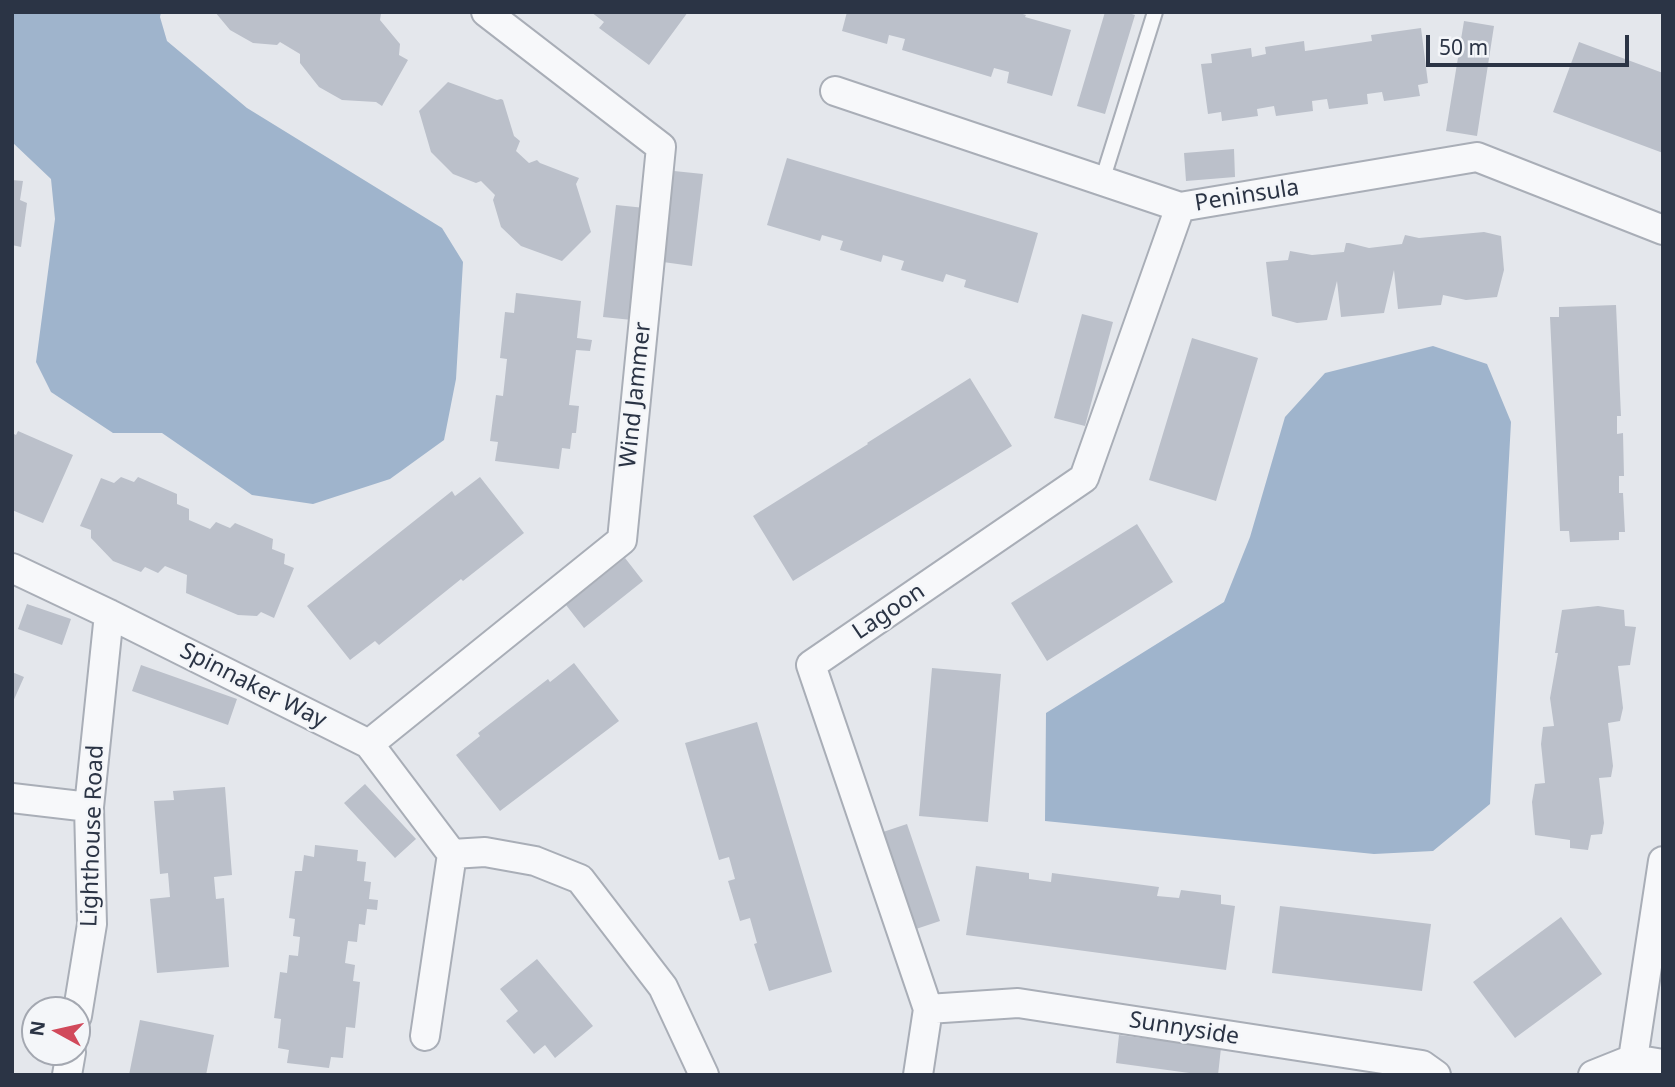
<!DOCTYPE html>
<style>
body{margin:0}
#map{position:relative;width:1675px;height:1087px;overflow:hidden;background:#e4e7ec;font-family:"Noto Sans",sans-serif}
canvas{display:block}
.frame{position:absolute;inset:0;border:14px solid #2b3445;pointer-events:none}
.north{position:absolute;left:21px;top:996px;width:70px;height:70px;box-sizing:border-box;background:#f4f6f9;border:2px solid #a4a8b1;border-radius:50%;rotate:278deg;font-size:19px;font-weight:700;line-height:28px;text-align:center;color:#2b3445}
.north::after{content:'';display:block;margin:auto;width:24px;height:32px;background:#d1495b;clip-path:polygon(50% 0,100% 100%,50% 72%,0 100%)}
.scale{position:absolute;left:1426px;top:35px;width:203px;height:32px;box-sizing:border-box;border:4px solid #2b3445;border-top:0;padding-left:9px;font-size:21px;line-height:24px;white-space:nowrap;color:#2b3445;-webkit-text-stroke:5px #f4f6f9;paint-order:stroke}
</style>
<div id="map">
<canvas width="1675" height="1087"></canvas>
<div class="frame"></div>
<div class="north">N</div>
<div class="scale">50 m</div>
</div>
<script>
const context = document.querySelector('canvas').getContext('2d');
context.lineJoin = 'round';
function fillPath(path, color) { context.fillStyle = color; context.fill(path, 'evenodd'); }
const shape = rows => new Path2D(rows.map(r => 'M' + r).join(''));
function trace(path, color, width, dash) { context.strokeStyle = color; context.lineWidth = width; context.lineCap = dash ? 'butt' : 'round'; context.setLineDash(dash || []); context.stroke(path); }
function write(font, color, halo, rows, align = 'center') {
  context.font = font + ' "Noto Sans",sans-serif'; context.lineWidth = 5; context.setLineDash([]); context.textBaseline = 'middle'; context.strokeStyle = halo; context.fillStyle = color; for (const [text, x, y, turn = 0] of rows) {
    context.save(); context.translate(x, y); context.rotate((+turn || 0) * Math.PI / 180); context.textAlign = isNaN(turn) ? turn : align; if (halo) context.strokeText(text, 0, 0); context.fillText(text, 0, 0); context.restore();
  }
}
fillPath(shape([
 [12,12,161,12,160,17,167,41,247,108,442,228,463,262,456,379,444,440,390,479,313,504,252,495,162,433,113,433,51,392,36,362,55,219,51,179,12,142],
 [1433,346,1487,364,1511,422,1490,804,1433,851,1374,854,1045,821,1046,713,1224,602,1250,537,1285,417,1325,373]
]), '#9fb4cc');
fillPath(shape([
 [215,12,379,12,381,13,380,20,400,44,399,55,408,60,382,106,376,102,342,100,319,87,300,63,300,54,280,42,277,45,253,43,230,30],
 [591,12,688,12,649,65,599,28,604,22],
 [847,12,1016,12,1026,15,1025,17,1071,30,1052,96,1007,83,1009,72,994,68,991,77,902,50,905,39,889,35,887,44,842,31],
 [1105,12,1125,12,1135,15,1105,114,1077,106],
 [1464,21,1494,26,1477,136,1446,131],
 [1421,28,1428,83,1418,85,1420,96,1384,101,1382,92,1367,94,1368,104,1329,109,1327,99,1312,101,1313,111,1276,116,1274,106,1257,109,1258,116,1222,121,1221,112,1208,114,1201,64,1212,63,1211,54,1251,48,1252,57,1266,54,1265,47,1304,41,1305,51,1372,41,1371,35],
 [1579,42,1663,73,1663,153,1553,112],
 [448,82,497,100,501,99,503,100,514,136,520,141,516,151,529,163,537,160,540,163,579,178,576,184,591,232,562,261,521,246,501,227,493,200,495,195,481,181,476,183,453,174,431,152,419,111],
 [1234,149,1235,177,1186,181,1184,153],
 [787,158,1038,233,1018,303,964,287,966,280,946,274,943,282,901,270,904,261,883,255,881,262,840,250,843,241,822,235,820,241,767,225],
 [674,171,703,174,692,266,663,262],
 [12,180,23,181,20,200,27,203,21,247,12,245],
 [616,205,645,208,632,320,603,317],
 [1484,232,1501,236,1504,270,1497,297,1466,300,1443,295,1441,305,1398,309,1394,270,1384,313,1341,317,1337,281,1327,320,1297,323,1272,316,1266,262,1288,260,1290,251,1312,255,1344,252,1346,243,1349,243,1369,248,1402,244,1405,235,1419,238],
 [516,293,581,301,577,338,592,340,590,351,576,350,569,405,579,406,576,433,572,433,570,449,562,448,559,469,495,461,498,442,490,441,496,395,503,396,507,359,500,358,505,312,514,313],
 [1616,305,1621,416,1617,416,1617,434,1623,433,1624,476,1619,476,1619,493,1623,493,1625,532,1619,532,1619,540,1570,542,1569,531,1560,531,1550,317,1559,317,1559,307],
 [1082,314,1113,322,1085,426,1054,418],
 [1192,338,1258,358,1216,501,1149,480],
 [970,378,1012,446,793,581,753,516,868,444,867,443],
 [18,431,73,455,43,523,12,510,12,433,16,435],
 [121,477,134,482,138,477,177,494,177,504,189,509,189,520,210,529,216,522,230,528,235,523,273,539,272,549,285,554,284,564,294,568,274,618,261,612,257,616,238,615,186,593,187,575,165,566,158,573,145,567,141,572,113,561,91,538,91,530,80,526,101,478,114,483],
 [480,477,524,533,463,581,461,579,379,645,375,641,350,660,307,606,452,491,455,496],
 [1137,524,1173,582,1047,661,1011,603],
 [625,558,643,581,584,628,566,605],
 [27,604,71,619,62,645,18,629],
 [1598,606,1624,610,1625,626,1636,627,1630,665,1618,666,1623,708,1620,721,1608,723,1613,766,1611,777,1599,778,1604,823,1602,834,1591,835,1588,850,1570,848,1570,840,1535,835,1532,802,1535,784,1545,783,1541,744,1543,727,1554,726,1550,698,1558,653,1555,653,1562,610],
 [574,663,619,721,500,811,456,755,480,736,478,733,548,679,550,682],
 [141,665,237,699,228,725,132,691],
 [932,668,1001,674,988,822,919,816],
 [12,672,24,677,12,704],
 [757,722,832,972,769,991,754,944,757,943,750,918,740,921,728,881,735,879,729,857,719,860,685,743],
 [365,784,416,839,395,858,344,803],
 [225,787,232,875,214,877,216,899,224,898,229,967,157,973,150,899,170,897,168,873,160,874,154,801,174,800,173,791],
 [907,824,940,921,913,930,880,833],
 [315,845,358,850,357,861,366,862,364,881,371,882,369,899,378,900,377,910,367,909,365,925,359,924,357,942,348,941,345,963,355,965,353,981,360,982,355,1028,346,1027,343,1058,331,1057,329,1068,287,1063,289,1050,278,1048,281,1019,274,1018,280,972,287,973,289,955,298,956,300,937,293,936,295,919,289,918,295,871,302,871,304,855,314,857],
 [976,866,1029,873,1029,879,1051,882,1052,873,1159,887,1157,896,1179,898,1181,890,1221,895,1221,904,1235,906,1226,970,966,935],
 [1280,906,1431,924,1422,991,1272,973],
 [1561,917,1602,974,1515,1038,1473,982],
 [537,959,593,1026,555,1058,545,1045,534,1054,506,1021,518,1011,500,989],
 [140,1020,214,1035,206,1075,129,1075],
 [1119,1035,1221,1048,1218,1075,1204,1075,1116,1063]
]), '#bbc0ca');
const lane = shape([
 [1102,181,1155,12]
]);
const street = shape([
 [835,91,1180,207,1477,157,1663,230],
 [12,568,109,614,369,744,452,854,485,852,535,861,580,879,663,987,704,1075],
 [369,744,622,540,661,147,486,12],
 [12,798,89,807],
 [928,1009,1018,1003,1422,1065,1436,1075],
 [77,1016,92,924,89,807,109,614],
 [425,1036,452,854],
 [1633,1059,1663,861],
 [67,1075,71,1052],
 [918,1075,928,1009,811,665,1084,478,1180,207],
 [1593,1075,1633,1059,1663,1064]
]);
trace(lane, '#a9aeb7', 18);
trace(street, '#a9aeb7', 32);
trace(lane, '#f7f8fa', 14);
trace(street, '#f7f8fa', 28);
write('23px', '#2b3445', '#f4f6f9', [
 ["Peninsula",1247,196,-9],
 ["Wind Jammer",636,395,-84],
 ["Lagoon",889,612,-34],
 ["Spinnaker Way",253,686,27],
 ["Lighthouse Road",93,836,-88],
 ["Sunnyside",1184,1029,9]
]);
</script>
